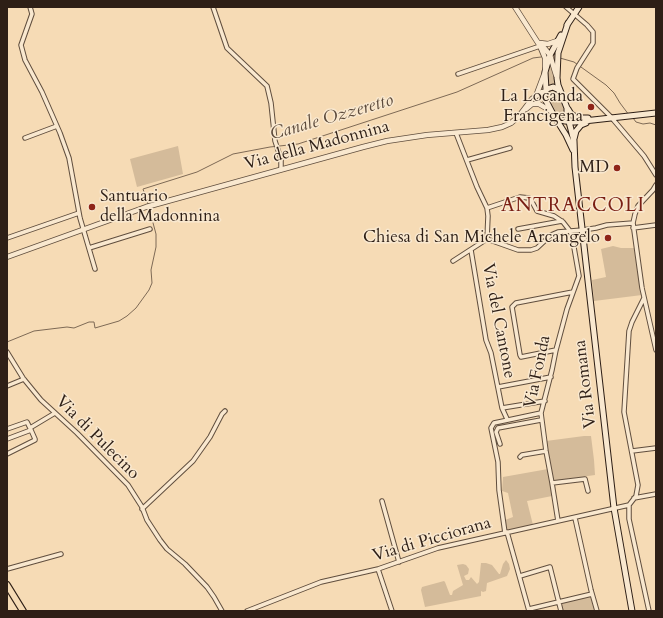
<!DOCTYPE html>
<style>
body{margin:0}
#map{position:relative;width:663px;height:618px;overflow:hidden;background:#f6dbb5;font-family:Cardo,serif}
canvas{display:block}
.frame{position:absolute;inset:0;border:8px solid #2e1f16;pointer-events:none}
</style>
<div id="map">
<canvas width="663" height="618"></canvas>
<div class="frame"></div>
</div>
<script>
const context = document.querySelector('canvas').getContext('2d');
context.lineJoin = 'round';
function fillPath(path, color) { context.fillStyle = color; context.fill(path, 'evenodd'); }
const shape = rows => new Path2D(rows.map(r => 'M' + r).join(''));
function trace(path, color, width, dash) { context.strokeStyle = color; context.lineWidth = width; context.lineCap = dash ? 'butt' : 'round'; context.setLineDash(dash || []); context.stroke(path); }
function write(font, color, halo, rows, align = 'center') {
  context.font = font + ' Cardo,serif'; context.lineWidth = 3; context.setLineDash([]); context.textBaseline = 'middle'; context.strokeStyle = halo; context.fillStyle = color; for (const [text, x, y, turn = 0] of rows) {
    context.save(); context.translate(x, y); context.rotate((+turn || 0) * Math.PI / 180); context.textAlign = isNaN(turn) ? turn : align; if (halo) context.strokeText(text, 0, 0); context.fillText(text, 0, 0); context.restore();
  }
}
fillPath(shape([
 [550,61,552,65,555,85,551,84,546,86,546,79],
 [553,89,557,92,564,109,564,115,560,117,555,113,547,97,548,92],
 [178,146,183,174,137,187,130,159],
 [613,246,621,248,634,248,642,295,594,301,592,280,606,277,601,249],
 [584,436,591,436,594,460,595,475,553,481,546,441],
 [548,469,552,496,527,501,533,525,507,530,505,520,513,517,508,493,502,491,503,477],
 [506,560,509,564,510,569,507,576,487,583,486,591,483,592,481,591,481,596,425,607,421,590,422,587,444,581,445,582,450,595,452,595,453,591,463,585,457,565,463,564,466,565,469,569,468,574,464,576,466,580,469,580,471,577,477,584,479,582,481,563,486,563,492,565,499,574,500,574,503,564],
 [590,596,595,611,562,611,560,604]
]), '#d4bb9a');
trace(shape([
 [560,58,574,62,606,85,614,93,620,103,629,115],
 [633,118,636,122,643,124,650,123,656,125],
 [148,204,143,189,197,172,233,154,270,147,298,144,457,92,533,58,541,57],
 [7,342,34,331,67,327,74,328,89,322,94,322,95,328,119,321,127,316,136,308,149,290,152,283,151,270,156,247,156,234,149,208]
]), '#7d6955', 1);
const minor = shape([
 [30,7,32,14,21,45,25,60,42,92,60,133,69,158,80,218,95,269],
 [213,7,227,48,267,86,271,103,275,141,281,159,281,169],
 [566,7,587,25,593,32,593,43,577,68,573,79,611,117,644,156,656,175],
 [458,74,540,46],
 [25,138,57,126],
 [467,160,510,148],
 [656,185,653,190,638,206,635,214,633,223,642,288,656,350],
 [487,208,520,197,529,198,531,200,537,211,554,216,563,222,570,231,572,236,579,276,567,309,556,350,552,370,541,413,546,451,552,483,558,521],
 [633,228,656,225],
 [518,229,562,221],
 [7,238,79,213],
 [487,239,518,250,531,250,537,248,551,235,558,232,583,230,596,228,607,225,633,223],
 [89,248,150,229],
 [471,250,486,340,491,353,502,408,507,419],
 [453,261,487,239,488,216,487,208,477,187,456,133],
 [644,298,632,322,629,331,624,412,638,485,636,496,629,505,629,519,649,611],
 [556,350,521,357,520,355,512,307,516,303,573,292],
 [7,352,23,378,41,400,77,433,128,485,142,507,147,520,160,540,167,549,185,564,207,587,214,597,222,611],
 [7,386,24,379],
 [498,387,551,377],
 [502,408,545,401],
 [7,429,27,422,30,428],
 [7,439,31,430,30,428,55,413],
 [500,444,496,432,498,428,541,420],
 [632,451,656,448],
 [7,454,35,440,35,439,31,430],
 [520,457,522,455,546,451],
 [552,483,585,479,588,491],
 [634,498,656,494],
 [382,501,399,562],
 [142,509,193,461,210,437,222,414,225,411],
 [575,518,591,590,597,611],
 [507,532,529,611],
 [505,533,499,490,498,462,491,428,494,423,541,413],
 [7,569,61,554],
 [378,569,392,611],
 [520,576,550,567,561,611],
 [529,609,592,594],
 [247,611,321,582,378,569,438,548,629,505]
]);
const tertiary = shape([
 [515,7,540,46,545,58,545,72,536,96],
 [540,43,548,44,557,41],
 [541,44,550,55,556,75],
 [526,109,532,104,539,104,551,111],
 [7,257,146,207,363,147,387,141,427,135,488,130,502,127,511,123,519,116,532,99,542,92,545,92]
]);
const secondary = shape([
 [568,23,558,53,557,78,558,85,567,108,567,114,574,141,575,167,614,508,632,611],
 [567,25,579,7],
 [546,90,545,72,550,55,561,35],
 [559,90,553,87,547,89,545,92,544,97,555,118,565,121,575,122,656,113],
 [568,109,571,114,577,118,588,118],
 [556,119,566,135,573,150],
 [574,139,576,131,581,125,586,123]
]);
const primary = shape([
 [7,585,23,611]
]);
trace(minor, '#604e3e', 5.5);
trace(tertiary, '#604e3e', 6);
trace(secondary, '#2e1f16', 7);
trace(primary, '#2e1f16', 8);
trace(minor, '#f9e8cf', 3.5);
trace(tertiary, '#f9e8cf', 4.5);
trace(secondary, '#f9e8cf', 5);
trace(primary, '#f6dbb5', 5.5);
for (const [x, y, r, color] of [
 [591,107,4,"#8f2418"],
 [617,168,4,"#8f2418"],
 [92,207,4,"#8f2418"],
 [608,238,4,"#8f2418"]
]) { const dot = new Path2D(); dot.arc(x, y, r, 0, 2 * Math.PI); context.fillStyle = color; context.fill(dot); trace(dot, '#f9e8cf', 1.5); }
write('17px', '#2e1f16', '#f9e8cf', [
 ["La Locanda",583,97],
 ["Francigena",583,117],
 ["MD",609,168],
 ["Santuario",100,197,"left"],
 ["della Madonnina",100,217,"left"],
 ["Chiesa di San Michele Arcangelo",600,238]
], 'right');
write('17px', '#2e1f16', '#f9e8cf', [
 ["Via della Madonnina",317,146,-15],
 ["Via del Cantone",498,321,79],
 ["Via Fonda",538,372,-78],
 ["Via Romana",586,384,-97],
 ["Via di Pulecino",97,438,45],
 ["Via di Picciorana",432,540,-16]
]);
write('italic 18px', '#5c4a3b', '#f9e8cf', [
 ["Canale Ozzeretto",332,118,-16]
]);
context.letterSpacing = '1px';
write('19px', '#7a1f14', '#f9e8cf', [
 ["ANTRACCOLI",573,207]
]);
context.letterSpacing = '0px';
</script>
